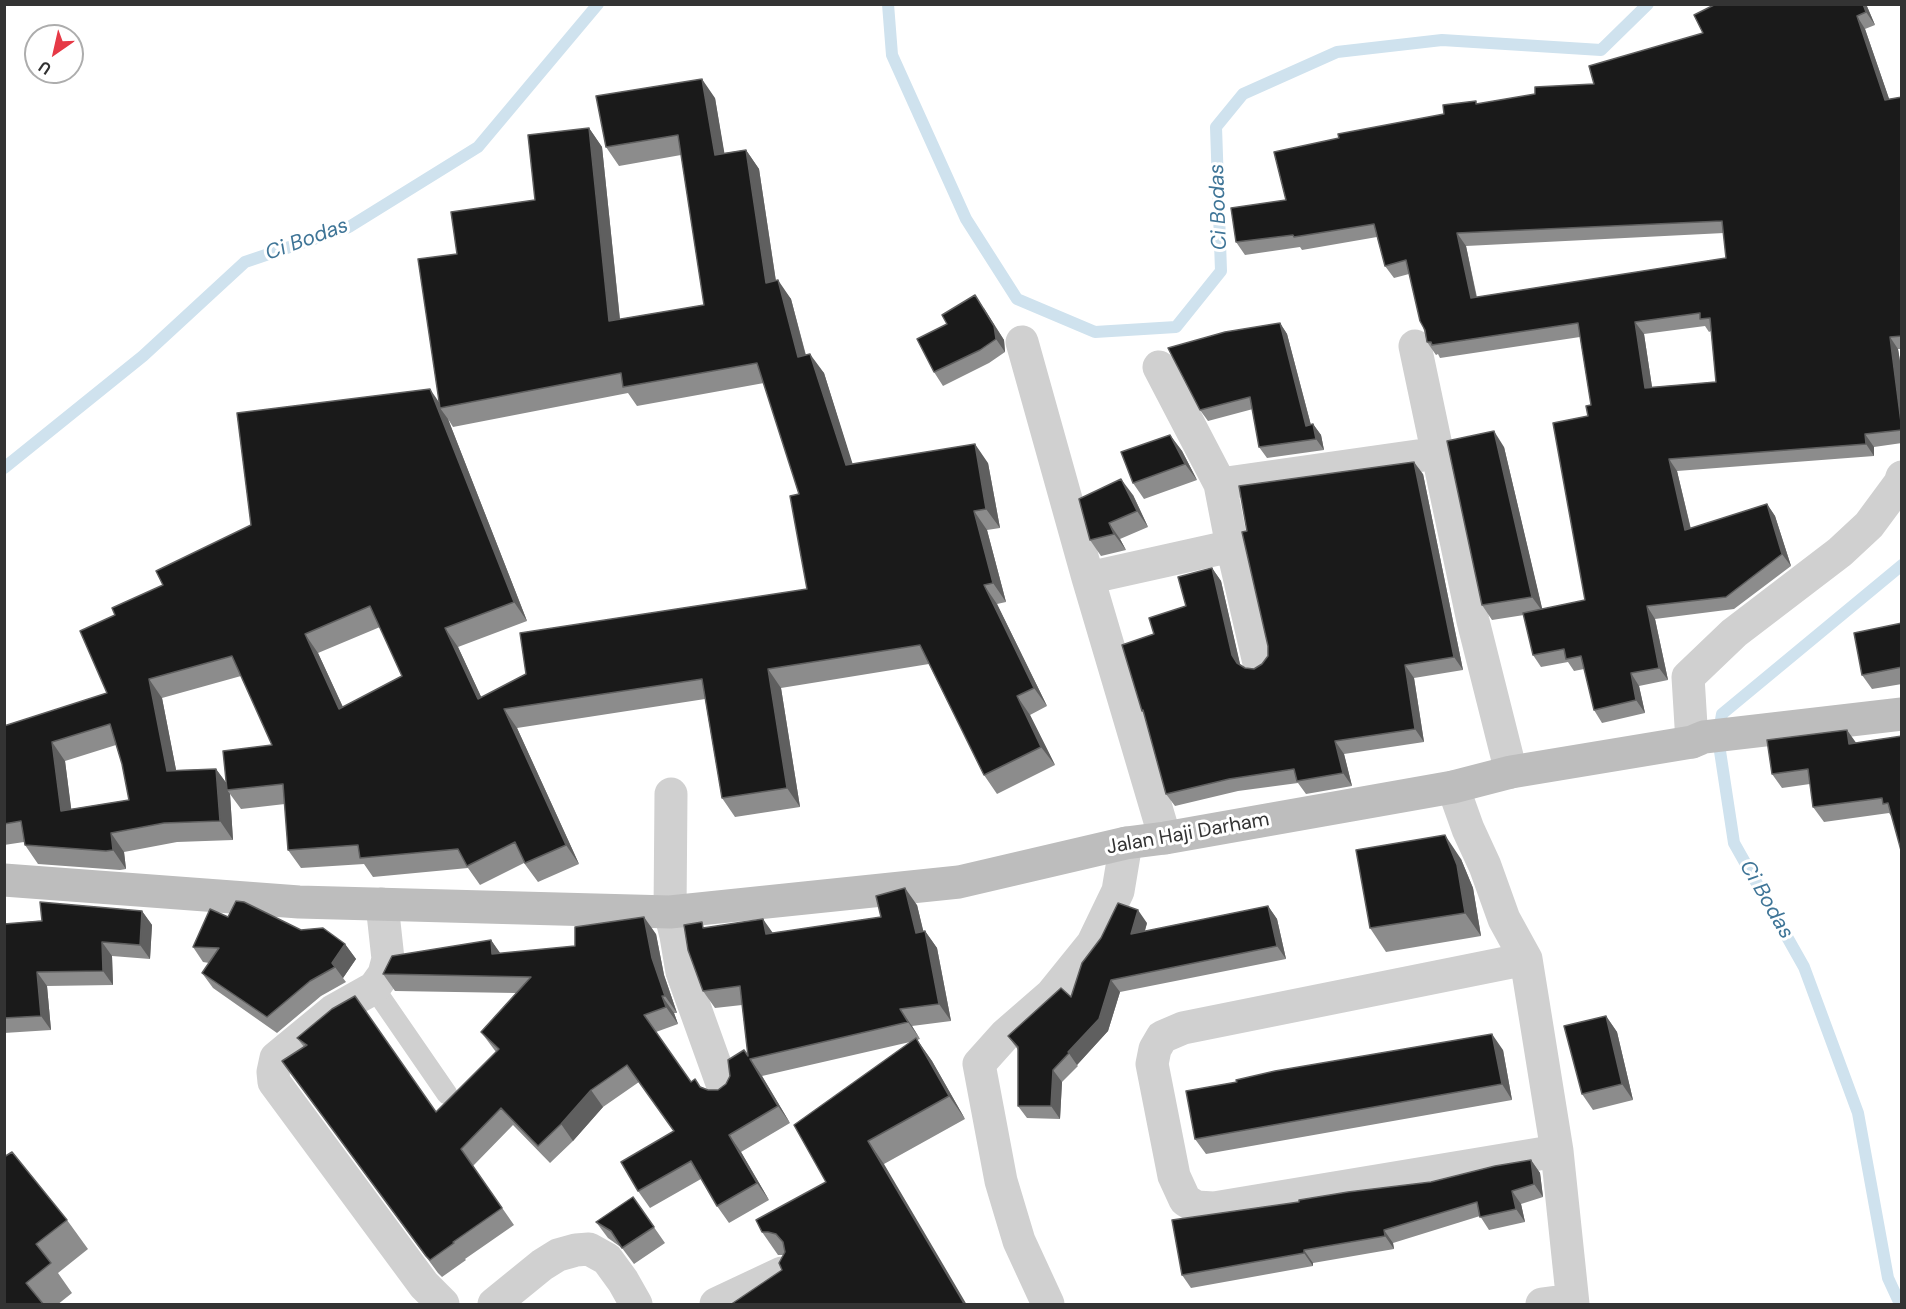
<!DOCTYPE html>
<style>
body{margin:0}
#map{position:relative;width:1906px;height:1309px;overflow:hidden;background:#fff;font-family:"DM Sans",sans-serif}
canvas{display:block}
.frame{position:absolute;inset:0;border:6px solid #333;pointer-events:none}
.north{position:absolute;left:24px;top:24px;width:60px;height:60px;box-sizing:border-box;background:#fff;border:2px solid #adadad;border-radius:50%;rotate:214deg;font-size:16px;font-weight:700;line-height:24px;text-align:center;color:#333}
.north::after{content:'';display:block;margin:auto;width:21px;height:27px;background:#e63946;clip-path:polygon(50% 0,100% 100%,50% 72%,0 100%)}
</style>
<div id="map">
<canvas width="1906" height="1309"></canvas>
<div class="frame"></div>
<div class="north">U</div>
</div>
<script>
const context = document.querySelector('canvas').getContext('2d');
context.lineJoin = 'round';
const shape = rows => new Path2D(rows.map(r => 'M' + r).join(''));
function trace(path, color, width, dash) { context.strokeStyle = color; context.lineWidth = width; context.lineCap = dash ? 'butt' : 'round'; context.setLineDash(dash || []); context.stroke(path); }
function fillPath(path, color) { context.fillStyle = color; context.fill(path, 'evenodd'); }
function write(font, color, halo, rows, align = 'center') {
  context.font = font + ' "DM Sans",sans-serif'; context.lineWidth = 6; context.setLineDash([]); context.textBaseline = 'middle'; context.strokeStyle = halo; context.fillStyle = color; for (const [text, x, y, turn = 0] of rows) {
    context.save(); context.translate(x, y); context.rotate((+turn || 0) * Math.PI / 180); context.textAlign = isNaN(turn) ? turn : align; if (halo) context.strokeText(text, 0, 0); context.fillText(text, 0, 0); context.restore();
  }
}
trace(shape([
 [888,4,892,55,966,219,1017,299,1095,332,1176,327,1221,271,1216,127,1243,94,1337,52,1442,40,1601,50,1648,4],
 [4,468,143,356,245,262,349,227,478,147,598,4],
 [1900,1304,1888,1278,1858,1113,1804,967,1734,843,1718,738,1722,714,1902,565]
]), '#cfe2ee', 12);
trace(shape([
 [374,988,447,1094]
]), '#d0d0d0', 21);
trace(shape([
 [1022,342,1088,578,1165,838],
 [1415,346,1473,621,1511,772],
 [1220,484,1438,453],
 [1232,546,1259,663],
 [1088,578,1232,546,1220,484,1159,367],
 [1692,742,1688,677,1734,633,1840,552,1869,525,1900,483,1902,477],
 [1453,787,1468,829,1485,866,1504,919,1526,959,1557,1151,1573,1304],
 [671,794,670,912,676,936,682,972,724,1089],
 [382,904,388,959,384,974,374,988,333,1011,276,1058,273,1072,274,1082,424,1285,443,1304],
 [1526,959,1183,1028,1162,1037,1155,1049,1152,1064,1174,1176,1185,1200,1196,1207,1214,1208,1557,1151],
 [494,1304,542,1265,558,1255,576,1250,589,1249,607,1259,623,1281,636,1304],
 [716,1304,782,1273],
 [1048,1304,1019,1241,1001,1181,979,1064,1005,1035,1051,995,1093,943,1118,891,1126,843],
 [1542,1304,1572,1300]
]), '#d0d0d0', 33);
trace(shape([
 [4,880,299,902,670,912,959,882,1126,843,1165,838,1453,787,1511,772,1692,742,1704,737,1902,714]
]), '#bdbdbd', 33);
fillPath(shape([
 [1866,4,1875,25,1865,29,1889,99,1902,97,1902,349,1898,349,1902,373,1902,443,1874,447,1874,456,1677,471,1691,529,1767,504,1775,516,1791,566,1734,609,1655,619,1668,680,1639,686,1645,713,1602,723,1594,710,1584,669,1574,671,1568,662,1541,667,1533,655,1524,615,1492,620,1482,605,1504,447,1542,609,1585,600,1588,416,1591,405,1580,337,1440,358,1438,354,1436,355,1427,342,1409,274,1394,278,1385,266,1377,237,1302,250,1300,247,1245,255,1236,242,1286,200,1444,114,1478,104,1594,84],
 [1724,233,1726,258,1477,297,1466,246],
 [1705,326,1709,332,1711,331,1716,382,1652,387,1644,334],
 [715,98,724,153,746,150,759,169,776,281,791,299,806,355,824,373,852,464,988,463,1000,528,987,530,1006,602,997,604,1047,706,1030,715,1055,765,997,794,984,775,929,664,781,688,800,807,735,817,722,798,705,699,517,728,579,864,538,882,524,863,480,885,468,868,373,877,364,864,301,868,288,850,285,804,241,809,230,794,233,840,177,842,124,852,126,869,120,870,38,864,25,845,24,842,4,845,4,726,107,693,115,615,163,585,251,525,439,402,457,254,535,200,589,128,602,147,620,319,704,305,681,155,619,166,606,147],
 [764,383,799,494,807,589,481,697,458,647,527,621,448,419,453,427,628,393,637,406],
 [380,627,402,676,343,707,318,653],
 [241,676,272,745,227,784,216,769,176,770,162,698],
 [116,745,122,764,129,800,71,809,65,761],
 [984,308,1004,340,1005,352,989,363,943,386,934,372],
 [1280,323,1287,334,1311,425,1313,424,1321,435,1324,450,1267,458,1259,447,1253,409,1208,421,1200,410],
 [1170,435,1182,451,1197,480,1144,499,1133,483],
 [1423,474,1463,670,1414,678,1424,742,1344,754,1352,786,1306,794,1298,783,1238,791,1175,806,1166,794,1145,715,1142,711,1154,634,1186,606,1212,568,1221,581,1240,665,1245,668,1254,669,1262,664],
 [1133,495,1148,527,1120,539,1126,550,1101,556,1090,540],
 [1902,623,1902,684,1872,689,1862,675],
 [1902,736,1892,817,1889,813,1824,822,1813,807,1810,784,1782,788,1772,774,1856,743],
 [1461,859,1473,888,1481,936,1386,952,1370,928],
 [917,905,923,931,925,931,937,948,951,1021,912,1026,920,1039,917,1040,932,1061,965,1119,884,1164,782,1270,783,1255,778,1255,762,1232,826,1182,910,1042,762,1076,790,1123,741,1152,769,1200,729,1223,717,1206,701,1179,650,1208,638,1191,674,1131,639,1082,603,1107,573,1141,550,1163,513,1125,473,1166,514,1225,465,1259,466,1260,442,1277,438,1273,282,1061,304,1047,297,1038,436,1112,496,1052,481,1032,516,993,395,991,383,974,491,940,500,954,575,946,656,934,664,975,677,1013,674,1013,678,1024,656,1032,691,1082,708,1090,718,1090,726,1084,748,1055,742,1005,715,1008,703,991,706,928,773,933,881,917],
 [1268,906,1277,919,1286,959,1120,992,1108,1031,1077,1065,1078,1066,1062,1082,1060,1119,1027,1118,1018,1106,1018,1050,1008,1036,1071,997,1147,923,1145,931],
 [142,911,152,925,150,959,112,956,113,985,47,986,51,1030,4,1033,4,924],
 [228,917,301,930,345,944,356,959,343,978,346,982,321,996,277,1033,213,988,202,973,209,963,203,962,193,947],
 [1606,1016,1617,1032,1633,1100,1593,1110,1582,1094],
 [1503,1050,1512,1100,1206,1154,1195,1139],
 [4,1157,67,1220,88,1249,58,1273,72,1293,57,1305,4,1305],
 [1531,1160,1540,1173,1543,1197,1521,1204,1525,1222,1489,1230,1480,1216,1393,1243,1394,1249,1313,1263,1313,1266,1191,1288,1182,1275,1299,1202,1431,1182],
 [633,1197,665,1243,634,1264,622,1248,608,1238,596,1222]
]), '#8c8c8c');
fillPath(shape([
 [1863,4,1866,4,1875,25,1866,12],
 [1857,16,1865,29,1894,113,1885,100],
 [702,79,715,98,728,174,715,155],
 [589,128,602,147,622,340,609,321],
 [746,150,759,169,779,302,766,283],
 [1457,233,1466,246,1479,310,1471,298],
 [778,280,791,299,811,376,798,357],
 [975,295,1004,340,1005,352,996,339],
 [1635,322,1644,334,1654,400,1645,388],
 [1280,323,1287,334,1314,437,1306,426],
 [1890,337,1898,349,1902,373,1902,428],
 [810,354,824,373,859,484,846,465],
 [430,389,443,408,440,408,448,419,527,621,514,602],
 [1313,424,1321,435,1324,450,1316,439],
 [1494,431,1504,447,1543,612,1532,597],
 [1865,434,1874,447,1874,456,1866,444],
 [1170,435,1182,451,1197,480,1185,464],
 [975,444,988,463,1000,528,986,509],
 [1669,459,1677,471,1694,543,1685,530],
 [1414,462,1423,474,1463,670,1454,657],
 [1121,479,1133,495,1148,527,1137,511],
 [1767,504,1775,516,1791,566,1782,554],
 [974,511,987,530,1006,602,993,583],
 [1109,523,1120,539,1126,550,1114,534],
 [1212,568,1221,581,1241,668,1237,663,1232,655],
 [984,585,997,604,1047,706,1034,688],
 [1647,606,1655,619,1668,680,1659,668],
 [445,628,458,647,491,718,478,699],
 [305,634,318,653,352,727,339,709],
 [1405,665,1414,678,1424,742,1415,729],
 [768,669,781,688,800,807,787,788],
 [1631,673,1639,686,1645,713,1636,700],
 [149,679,162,698,180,790,167,771],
 [1017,696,1030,715,1055,765,1041,747],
 [504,709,517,728,579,864,566,845],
 [1847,730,1857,744,1849,744],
 [1335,741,1344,754,1352,786,1343,773],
 [52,742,65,761,74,830,61,811],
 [216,769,230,788,227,790,230,794,233,840,220,821],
 [111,833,124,852,126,869,113,850],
 [1445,835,1461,859,1473,888,1481,936,1465,913],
 [905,888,917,905,928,950,916,933],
 [1268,906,1277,919,1286,959,1277,946],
 [1138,910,1147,923,1140,947,1131,934],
 [142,911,152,925,150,959,140,945],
 [644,917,656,934,664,975,677,1013,665,996,652,958],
 [763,919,775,936,766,934],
 [925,931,937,948,951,1021,939,1004],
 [491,940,503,957,492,954],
 [102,942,112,956,113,985,103,971],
 [345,944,356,959,343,978,332,963],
 [37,972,47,986,51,1030,41,1016],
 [1111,980,1120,992,1108,1031,1077,1065,1068,1052],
 [662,996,674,1013,678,1024,666,1007],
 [900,1009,912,1026,920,1039,908,1022],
 [1606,1016,1617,1032,1633,1100,1622,1084],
 [1492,1034,1503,1050,1512,1100,1502,1084],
 [916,1038,932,1061,965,1119,949,1096],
 [750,1059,762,1076,790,1123,778,1106],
 [1053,1070,1062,1082,1060,1119,1051,1106],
 [591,1090,603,1107,573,1141,561,1124],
 [729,1135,741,1152,769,1200,757,1183],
 [868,1141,884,1164,967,1305,965,1305],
 [1531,1160,1540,1173,1543,1197,1534,1184],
 [1512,1191,1521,1204,1525,1222,1516,1209],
 [1384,1230,1393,1243,1394,1249,1385,1236],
 [1304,1250,1313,1263,1313,1266,1304,1253]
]), '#5f5f5f');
const building = shape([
 [1716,4,1863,4,1866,12,1857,16,1885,100,1902,97,1902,336,1890,337,1902,430,1865,434,1866,444,1669,459,1685,530,1767,504,1782,554,1726,597,1647,606,1659,668,1631,673,1636,700,1594,710,1581,656,1566,659,1564,649,1533,655,1523,613,1585,600,1553,423,1588,416,1586,406,1591,405,1578,323,1432,345,1431,342,1427,342,1425,330,1420,321,1406,260,1385,266,1374,224,1294,237,1293,235,1236,242,1231,208,1286,200,1274,152,1339,138,1338,134,1444,114,1443,105,1476,101,1476,104,1535,94,1535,87,1594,84,1589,66,1703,33,1694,15,1716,4],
 [1722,221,1726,258,1471,298,1457,233,1722,221],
 [1700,313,1700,319,1710,318,1716,382,1645,388,1635,322,1700,313],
 [702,79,715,155,746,150,766,283,778,280,798,357,810,354,846,465,975,444,986,509,974,511,993,583,984,585,1034,688,1017,696,1041,747,984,775,920,645,768,669,787,788,722,798,702,679,504,709,566,845,525,863,515,842,467,866,458,849,360,858,358,845,288,850,283,784,227,790,223,751,272,745,232,656,149,679,167,771,216,769,220,821,164,823,111,833,113,850,106,851,25,845,21,821,4,824,4,726,107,693,80,631,115,615,112,608,163,585,156,571,251,525,237,413,430,389,514,602,445,628,478,699,526,674,520,633,807,589,790,496,799,494,757,363,623,387,621,373,440,408,418,259,457,254,451,212,535,200,528,135,589,128,609,321,704,305,678,135,606,147,596,96,702,79],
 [370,606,402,676,339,709,305,634,370,606],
 [110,724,122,764,129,800,61,811,52,742,110,724],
 [975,295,994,326,996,339,980,350,934,372,917,339,947,324,942,315,975,295],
 [1280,323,1306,426,1313,424,1316,439,1259,447,1250,397,1200,410,1168,348,1225,332,1280,323],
 [1494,431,1532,597,1482,605,1447,441,1494,431],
 [1170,435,1185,464,1133,483,1121,452,1170,435],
 [1414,462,1454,657,1405,665,1415,729,1335,741,1343,773,1297,781,1294,769,1229,779,1166,794,1143,710,1142,711,1122,645,1154,634,1149,618,1186,606,1178,577,1212,568,1232,655,1237,663,1245,668,1254,669,1262,664,1268,656,1268,646,1242,532,1247,531,1239,486,1414,462],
 [1121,479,1137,511,1109,523,1114,534,1090,540,1079,499,1121,479],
 [1902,623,1902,667,1862,675,1854,633,1902,623],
 [1847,730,1849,744,1902,736,1902,854,1888,803,1883,804,1882,798,1813,807,1808,769,1772,774,1767,740,1847,730],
 [1445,835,1457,865,1465,913,1370,928,1356,850,1445,835],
 [905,888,916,933,925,931,939,1004,900,1009,908,1022,750,1059,778,1106,729,1135,757,1183,717,1206,691,1161,638,1191,621,1162,674,1131,627,1065,591,1090,561,1124,538,1146,501,1108,461,1149,502,1208,453,1242,454,1243,430,1260,426,1256,282,1061,307,1045,297,1038,332,1009,355,996,436,1112,499,1049,481,1032,531,977,383,974,392,956,491,940,492,954,575,946,575,927,644,917,652,958,665,996,662,996,666,1007,644,1015,691,1082,695,1079,700,1087,708,1090,718,1090,726,1084,730,1076,728,1060,744,1050,748,1056,740,986,703,991,688,950,684,925,702,922,703,928,763,919,766,934,881,917,876,896,905,888],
 [236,901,244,902,301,930,323,928,345,944,332,963,335,967,310,981,267,1017,202,973,219,948,193,947,210,909,228,917,236,901],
 [40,902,142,911,140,945,102,942,103,971,37,972,41,1016,4,1018,4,924,42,921,40,902],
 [1118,903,1138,910,1131,934,1268,906,1277,946,1111,980,1099,1019,1068,1052,1069,1053,1053,1070,1051,1106,1018,1106,1018,1047,1008,1036,1061,988,1071,997,1082,963,1101,938,1118,903],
 [1606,1016,1622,1084,1582,1094,1564,1026,1606,1016],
 [1492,1034,1502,1084,1195,1139,1186,1091,1237,1082,1236,1080,1275,1071,1492,1034],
 [916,1038,949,1096,868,1141,965,1305,730,1305,782,1270,779,1263,785,1252,783,1242,776,1234,768,1232,762,1232,756,1220,826,1182,794,1125,916,1038],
 [12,1152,67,1220,36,1244,51,1263,26,1283,44,1305,4,1305,4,1157,12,1152],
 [1531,1160,1534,1184,1512,1191,1516,1209,1480,1217,1477,1202,1384,1230,1385,1236,1304,1250,1304,1253,1182,1275,1172,1220,1299,1202,1299,1200,1348,1192,1431,1182,1495,1166,1531,1160],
 [633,1197,654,1227,622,1248,611,1231,596,1222,633,1197]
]);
fillPath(building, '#1a1a1a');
trace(building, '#5f5f5f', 1.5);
write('20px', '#333', '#fff', [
 ["Jalan Haji Darham",1188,834,-10]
]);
write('italic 21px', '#3f7597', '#fff', [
 ["Ci Bodas",1219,207,-92],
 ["Ci Bodas",307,240,-20],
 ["Ci Bodas",1766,900,60]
]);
</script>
